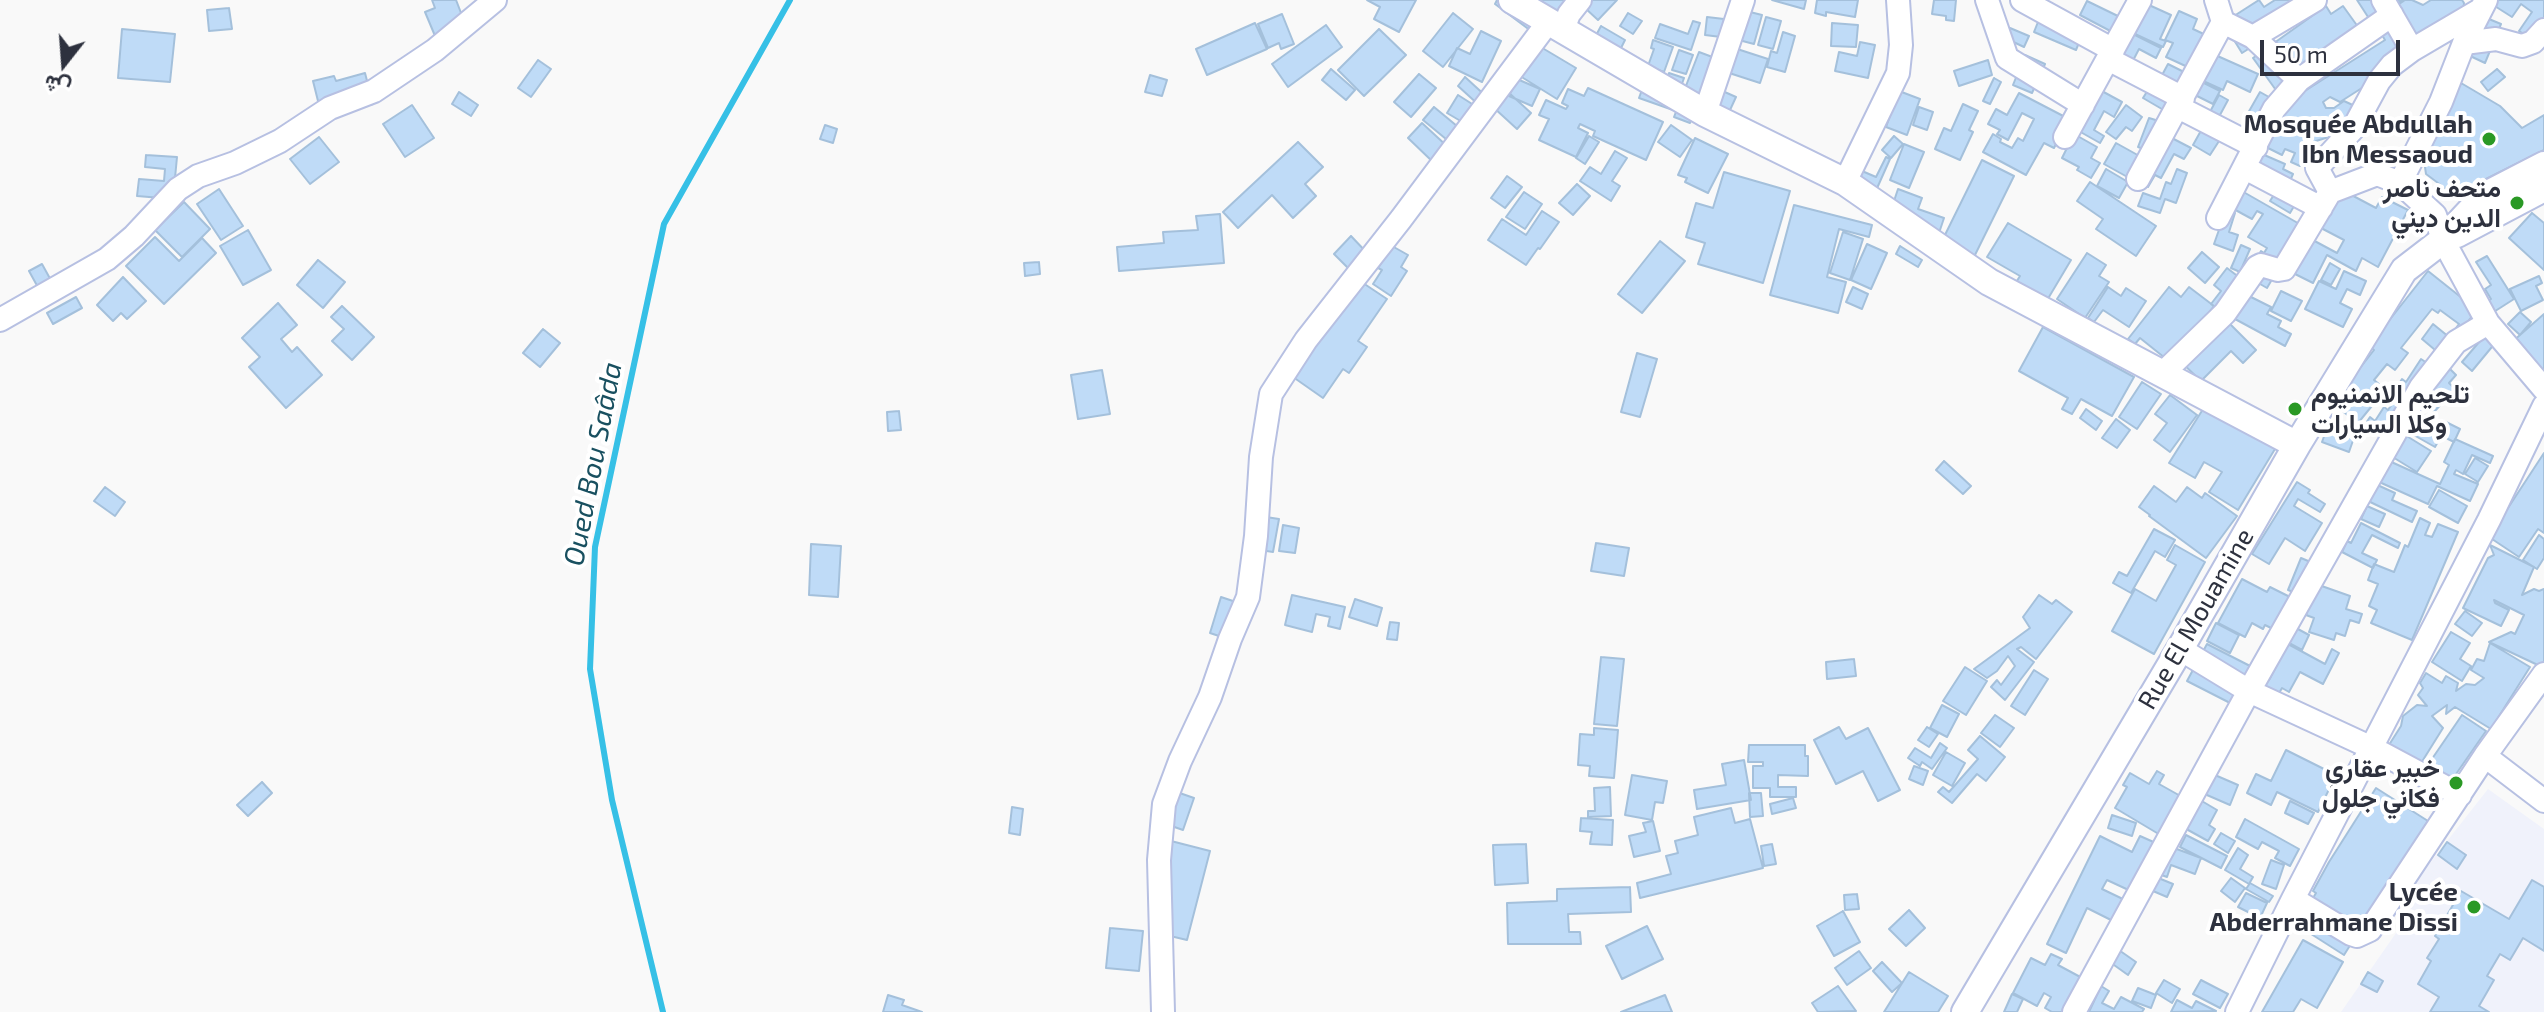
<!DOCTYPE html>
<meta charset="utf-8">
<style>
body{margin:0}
#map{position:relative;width:2544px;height:1012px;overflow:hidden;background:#f9f9f9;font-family:"Exo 2",Vazirmatn,sans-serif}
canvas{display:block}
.north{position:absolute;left:24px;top:24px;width:80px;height:80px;-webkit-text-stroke:6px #fff;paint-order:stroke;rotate:197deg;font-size:22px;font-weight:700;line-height:32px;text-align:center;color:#2d313e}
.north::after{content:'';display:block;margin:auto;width:28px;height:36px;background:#2d313e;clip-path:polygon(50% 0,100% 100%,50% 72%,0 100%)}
.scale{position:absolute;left:2260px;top:40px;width:140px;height:36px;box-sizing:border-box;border:4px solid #2d313e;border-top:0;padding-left:10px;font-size:24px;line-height:28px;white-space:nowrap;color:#2d313e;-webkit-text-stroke:6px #fff;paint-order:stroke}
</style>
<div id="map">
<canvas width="2544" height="1012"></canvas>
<div class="north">ش</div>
<div class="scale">50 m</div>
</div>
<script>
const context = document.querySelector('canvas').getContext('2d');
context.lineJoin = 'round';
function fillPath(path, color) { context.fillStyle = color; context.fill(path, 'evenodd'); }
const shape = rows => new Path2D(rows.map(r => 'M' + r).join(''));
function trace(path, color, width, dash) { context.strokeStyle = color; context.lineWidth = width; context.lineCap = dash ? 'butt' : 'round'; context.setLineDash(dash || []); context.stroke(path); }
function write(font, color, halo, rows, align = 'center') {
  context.font = font + ' "Exo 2",Vazirmatn,sans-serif'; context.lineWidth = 8; context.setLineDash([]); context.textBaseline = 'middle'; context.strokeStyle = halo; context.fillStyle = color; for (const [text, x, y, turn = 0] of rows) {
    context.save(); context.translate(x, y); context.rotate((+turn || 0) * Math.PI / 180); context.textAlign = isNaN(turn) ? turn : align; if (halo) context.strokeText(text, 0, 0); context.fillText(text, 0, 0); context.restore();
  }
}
fillPath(shape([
 [2488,789,2544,829,2544,1012,2341,1012,2403,923,2407,892]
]), '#f0f2fb');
trace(shape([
 [663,1012,612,800,590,669,595,547,664,224,790,0]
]), '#36c0e6', 6);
const building = shape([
 [432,0,456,0,468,31,438,43,425,12,435,8,432,0],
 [1367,0,1416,0,1399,32,1374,19,1380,7,1367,0],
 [1497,0,1577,0,1531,31,1495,4,1497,0],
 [1592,0,1617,0,1598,20,1585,8,1592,0],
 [1772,0,1806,0,1804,9,1772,0],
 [1817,0,1858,0,1855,17,1826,12,1826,16,1815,13,1817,0],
 [1934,0,1956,0,1954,21,1946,20,1946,16,1932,14,1934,0],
 [2259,0,2264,7,2275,0,2326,0,2242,53,2229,32,2234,16,2259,0],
 [2357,0,2403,0,2370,20,2357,0],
 [2405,0,2412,0,2423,5,2431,0,2462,0,2464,3,2462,24,2340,102,2330,97,2323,102,2326,108,2334,108,2344,101,2357,107,2354,114,2336,125,2342,133,2316,141,2300,166,2291,162,2295,153,2285,149,2282,155,2268,148,2270,134,2278,128,2288,133,2289,125,2278,108,2385,40,2376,25,2389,11,2405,0],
 [2492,0,2544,0,2544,31,2537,42,2519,31,2532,12,2521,4,2512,17,2490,3,2492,0],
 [2087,1,2124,19,2116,34,2080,15,2087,1],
 [2149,5,2171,15,2160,39,2166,41,2163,47,2135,34,2149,5],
 [2326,6,2331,14,2343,6,2361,31,2278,93,2253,58,2326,6],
 [229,8,232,29,209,31,207,10,229,8],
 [1738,9,1762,15,1754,44,1731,38,1738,9],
 [2179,11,2197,19,2193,29,2208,36,2192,69,2166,57,2173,43,2165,40,2179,11],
 [1453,13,1473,29,1443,67,1423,51,1453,13],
 [1628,13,1642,21,1633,34,1620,26,1628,13],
 [1282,14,1294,44,1281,49,1279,43,1268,48,1258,24,1282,14],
 [1707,17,1724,19,1721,37,1705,35,1707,17],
 [1766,17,1781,21,1773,49,1758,45,1766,17],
 [2484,17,2501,24,2485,63,2468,55,2484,17],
 [1693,21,1700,23,1691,50,1655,38,1660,24,1688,34,1693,21],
 [2038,22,2071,36,2083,33,2076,50,2034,32,2038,22],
 [1255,23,1267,49,1207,75,1196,49,1255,23],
 [1832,23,1858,25,1856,47,1831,46,1832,23],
 [1326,25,1342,47,1288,87,1272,64,1326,25],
 [1601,26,1625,40,1617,56,1593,41,1601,26],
 [2010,28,2029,36,2024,47,2005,38,2010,28],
 [122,29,175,34,170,82,118,78,122,29],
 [1379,29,1406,55,1364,96,1338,70,1379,29],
 [1481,31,1501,41,1482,82,1449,66,1457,48,1470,54,1481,31],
 [1783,32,1795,36,1785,72,1767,67,1771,51,1777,53,1783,32],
 [2133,34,2161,48,2156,58,2139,49,2124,78,2112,72,2133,34],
 [1653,40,1673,47,1664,72,1648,66,1654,49,1651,48,1653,40],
 [1860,42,1875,45,1868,78,1835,71,1839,52,1857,56,1860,42],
 [1539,46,1576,68,1557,99,1520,76,1539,46],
 [1731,47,1768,59,1760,83,1723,71,1731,47],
 [1679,50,1693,55,1686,74,1672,70,1679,50],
 [1699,52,1715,58,1690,123,1674,117,1699,52],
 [2213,54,2258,74,2250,92,2227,81,2223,90,2201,80,2213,54],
 [2025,55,2045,64,2032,93,2013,85,2025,55],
 [538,60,551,69,531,97,518,88,538,60],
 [1988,60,1992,75,1959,86,1954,71,1988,60],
 [2168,64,2188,74,2180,88,2161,77,2168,64],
 [1331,69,1355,90,1346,100,1322,80,1331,69],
 [2497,69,2505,77,2488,91,2481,82,2497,69],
 [365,73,373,104,322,117,313,81,334,76,336,81,365,73],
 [1648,73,1667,80,1669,73,1684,78,1673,110,1639,98,1648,73],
 [1419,74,1436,88,1411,117,1394,102,1419,74],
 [1150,75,1167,80,1162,96,1145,92,1150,75],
 [1465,77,1489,99,1481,107,1458,86,1465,77],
 [2156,77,2180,91,2167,112,2143,98,2156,77],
 [1994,78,2001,82,1990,104,1983,101,1994,78],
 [1517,79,1540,89,1532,106,1509,96,1517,79],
 [2200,81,2220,91,2213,104,2193,94,2200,81],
 [2461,83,2500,106,2522,128,2544,115,2544,150,2454,195,2426,174,2424,160,2461,83],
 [1588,88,1663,122,1646,160,1593,136,1595,131,1580,124,1578,128,1588,133,1576,157,1539,140,1549,119,1539,115,1546,100,1566,109,1568,106,1562,103,1568,89,1584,96,1588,88],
 [1718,89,1736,97,1724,123,1706,114,1718,89],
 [2100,90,2122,102,2114,117,2104,111,2094,130,2104,136,2100,143,2077,130,2100,90],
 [1899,91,1920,99,1907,135,1886,127,1899,91],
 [459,92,478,105,471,116,452,104,459,92],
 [1508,92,1531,113,1517,129,1493,107,1508,92],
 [2260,92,2276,101,2264,122,2248,113,2260,92],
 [2019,93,2069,119,2054,148,2044,143,2026,175,1983,152,1993,134,2001,139,2000,142,2012,148,2018,138,2023,141,2034,119,2022,113,2008,140,1997,134,2000,130,1988,124,1996,109,2007,115,2019,93],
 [1458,95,1480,109,1469,126,1447,113,1458,95],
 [2219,95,2228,100,2213,128,2204,123,2219,95],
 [1963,104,1978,111,1969,130,1973,132,1960,160,1935,149,1944,128,1951,131,1963,104],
 [412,105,434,138,405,157,383,124,412,105],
 [2126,105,2142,117,2132,131,2126,127,2116,139,2106,132,2126,105],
 [1434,107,1463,131,1452,144,1423,120,1434,107],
 [1919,107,1933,112,1927,130,1913,125,1919,107],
 [2149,118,2159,121,2149,151,2138,147,2149,118],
 [1422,123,1449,148,1434,163,1408,138,1422,123],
 [825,125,837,129,833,143,820,139,825,125],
 [1671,125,1692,140,1680,157,1658,142,1671,125],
 [2203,127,2221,138,2210,155,2193,145,2203,127],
 [2074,134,2097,147,2091,158,2100,163,2091,178,2077,170,2079,167,2062,158,2074,134],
 [1589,136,1599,142,1585,164,1576,158,1589,136],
 [1894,136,1903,144,1891,158,1882,150,1894,136],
 [2168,136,2191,148,2184,159,2174,154,2161,178,2155,175,2148,187,2143,184,2168,136],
 [319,137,339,162,310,184,290,159,319,137],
 [1695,138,1728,154,1708,193,1685,182,1687,178,1678,175,1695,138],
 [1298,142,1323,167,1305,184,1316,196,1293,218,1272,195,1238,228,1223,212,1298,142],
 [2116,143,2143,158,2131,179,2104,164,2116,143],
 [1904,144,1924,152,1909,188,1890,180,1904,144],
 [1615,151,1627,158,1612,181,1620,186,1611,201,1580,181,1590,167,1601,174,1615,151],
 [2262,154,2285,164,2283,169,2293,174,2286,190,2252,175,2262,154],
 [146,155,177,157,173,199,137,196,139,179,164,181,165,169,145,167,146,155],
 [1886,157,1890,159,1870,204,1855,168,1876,177,1886,157],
 [1982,160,2014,176,1972,261,1940,245,1982,160],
 [2106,169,2128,182,2119,198,2097,186,2106,169],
 [2177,169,2187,173,2176,203,2165,199,2160,213,2138,206,2143,193,2160,199,2166,182,2171,184,2177,169],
 [1724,172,1790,191,1763,283,1698,264,1705,243,1686,237,1696,203,1713,208,1724,172],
 [1507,176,1522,187,1505,208,1491,198,1507,176],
 [2090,182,2156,226,2136,256,2096,229,2103,219,2077,201,2090,182],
 [1577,184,1590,196,1573,215,1559,203,1577,184],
 [219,189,243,226,221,240,197,204,219,189],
 [1898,189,1922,198,1918,209,1944,218,1938,236,1888,219,1898,189],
 [2240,190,2303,226,2267,288,2246,276,2261,251,2264,253,2267,248,2248,237,2263,214,2257,211,2252,219,2230,207,2240,190],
 [2277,190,2297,201,2290,213,2270,201,2277,190],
 [2342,190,2376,208,2382,197,2408,210,2378,267,2362,258,2356,271,2327,255,2313,283,2291,272,2309,238,2337,253,2344,240,2321,228,2342,190],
 [1524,192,1542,204,1525,229,1506,217,1524,192],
 [184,202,210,229,182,257,155,230,184,202],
 [1794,205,1872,225,1869,237,1839,229,1827,277,1846,282,1838,313,1770,295,1794,205],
 [2226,210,2235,213,2229,232,2238,235,2233,251,2214,244,2226,210],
 [1542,211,1559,222,1540,249,1538,248,1526,265,1488,240,1502,219,1526,235,1542,211],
 [2532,213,2544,223,2544,270,2509,238,2532,213],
 [1220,214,1224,263,1119,271,1117,247,1164,243,1163,232,1198,230,1196,216,1220,214],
 [2008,223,2071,260,2046,302,2015,284,2020,276,1987,257,2008,223],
 [248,230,271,270,243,285,220,246,248,230],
 [1843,232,1863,239,1850,280,1830,273,1843,232],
 [1351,236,1368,254,1351,271,1334,254,1351,236],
 [155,237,179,261,202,238,216,253,164,304,126,266,155,237],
 [1660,241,1685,261,1642,313,1618,294,1660,241],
 [1867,244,1887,253,1871,289,1851,280,1867,244],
 [2241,245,2250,249,2240,272,2231,268,2241,245],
 [1392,246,1408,255,1401,267,1407,271,1391,296,1373,284,1382,270,1378,268,1392,246],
 [1900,246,1922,260,1918,267,1896,254,1900,246],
 [2202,252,2219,267,2205,283,2188,268,2202,252],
 [2087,253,2106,265,2099,276,2109,282,2085,318,2057,299,2087,253],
 [2487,256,2514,299,2489,315,2483,304,2491,299,2485,289,2491,285,2476,262,2487,256],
 [318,260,345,282,323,308,297,285,318,260],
 [1039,262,1040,274,1025,276,1024,263,1039,262],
 [2330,263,2340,269,2331,285,2321,280,2330,263],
 [42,264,53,284,40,291,29,271,42,264],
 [2227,268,2244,281,2221,312,2211,304,2221,291,2214,285,2227,268],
 [2344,271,2366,281,2360,295,2347,289,2340,303,2352,309,2343,327,2305,309,2319,281,2336,289,2344,271],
 [2428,271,2477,310,2441,355,2422,339,2433,324,2449,337,2459,324,2440,310,2438,313,2432,309,2401,348,2408,353,2395,370,2387,364,2374,380,2389,392,2384,399,2380,396,2358,423,2341,410,2357,389,2349,382,2374,350,2369,346,2428,271],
 [2539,276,2542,283,2536,286,2543,300,2521,311,2510,289,2539,276],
 [123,277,146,301,127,319,121,313,113,321,97,305,123,277],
 [1360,281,1387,299,1358,341,1367,347,1349,373,1343,369,1323,398,1293,377,1360,281],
 [1853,287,1868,294,1862,309,1846,302,1853,287],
 [2108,287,2121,296,2126,288,2146,301,2129,327,2103,310,2094,322,2088,318,2108,287],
 [2169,287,2181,297,2189,287,2214,306,2170,362,2140,338,2135,344,2128,339,2169,287],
 [2281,291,2302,301,2291,321,2271,311,2281,291],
 [2247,295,2271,307,2267,314,2281,321,2278,327,2291,334,2285,346,2235,319,2247,295],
 [76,297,82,308,53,324,47,313,76,297],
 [278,303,297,325,281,339,292,352,297,347,322,375,286,408,249,367,260,357,242,338,278,303],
 [342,306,374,337,352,360,332,341,344,329,331,317,342,306],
 [2520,312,2531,322,2520,335,2508,324,2520,312],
 [2544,314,2544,374,2512,342,2544,314],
 [2224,318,2256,350,2243,363,2231,351,2201,381,2180,361,2224,318],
 [2043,327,2134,377,2112,416,2081,399,2072,414,2062,409,2068,398,2019,371,2043,327],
 [543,329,560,343,540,367,523,353,543,329],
 [2486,334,2496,342,2472,371,2462,362,2486,334],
 [1637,353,1657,359,1640,417,1621,412,1637,353],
 [2421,359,2433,367,2409,404,2393,393,2402,379,2406,382,2421,359],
 [2448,367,2456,375,2449,383,2455,389,2434,412,2419,398,2448,367],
 [1102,370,1110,414,1078,419,1071,375,1102,370],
 [2142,382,2161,394,2137,429,2119,417,2142,382],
 [2170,395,2197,415,2170,452,2154,440,2167,423,2155,414,2170,395],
 [2394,401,2405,409,2385,440,2364,426,2370,417,2375,421,2384,407,2388,410,2394,401],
 [2205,406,2275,449,2238,510,2209,492,2222,472,2204,462,2195,478,2169,463,2205,406],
 [2086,409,2102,421,2096,430,2080,418,2086,409],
 [899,411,901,430,888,431,887,412,899,411],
 [2420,413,2437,422,2432,431,2414,422,2420,413],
 [2116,419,2130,430,2117,448,2102,438,2116,419],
 [2330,420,2357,429,2349,452,2322,442,2330,420],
 [2408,420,2440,438,2435,447,2403,429,2408,420],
 [2442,420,2460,429,2454,442,2436,433,2442,420],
 [2405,435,2431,451,2417,472,2391,456,2405,435],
 [2455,439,2493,456,2490,463,2472,455,2463,474,2456,470,2454,474,2478,484,2470,501,2437,486,2428,504,2377,481,2387,460,2440,484,2449,465,2444,462,2455,439],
 [2544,453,2544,533,2538,529,2519,557,2489,537,2544,453],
 [2475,458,2488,466,2478,482,2465,474,2475,458],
 [1944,461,1971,486,1963,494,1936,470,1944,461],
 [2297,482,2310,490,2308,493,2325,504,2320,512,2298,499,2294,506,2322,523,2305,551,2285,538,2269,564,2252,554,2297,482],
 [2373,483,2395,493,2392,500,2417,511,2412,522,2366,500,2373,483],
 [2154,486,2176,502,2187,487,2202,498,2205,493,2237,516,2206,558,2149,516,2150,515,2139,507,2154,486],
 [105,487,125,502,115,516,94,501,105,487],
 [2439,490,2467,506,2458,523,2429,507,2439,490],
 [2367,506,2385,514,2379,527,2361,519,2367,506],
 [1253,515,1279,519,1273,552,1247,548,1253,515],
 [2420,518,2430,523,2425,535,2432,537,2438,524,2458,532,2412,640,2371,623,2377,610,2369,606,2378,584,2368,580,2374,564,2394,572,2405,545,2408,547,2420,518],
 [2361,523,2400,543,2398,548,2372,535,2362,553,2377,560,2373,568,2342,552,2347,541,2351,543,2361,523],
 [1283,525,1299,528,1295,553,1279,551,1283,525],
 [2154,529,2175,540,2165,557,2155,551,2131,593,2113,583,2119,572,2127,576,2154,529],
 [2539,535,2544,539,2544,558,2537,569,2523,560,2539,535],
 [1596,543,1629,548,1624,576,1591,571,1596,543],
 [811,544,841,546,838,597,809,595,811,544],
 [2175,545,2205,562,2154,654,2112,631,2135,589,2156,601,2176,565,2167,560,2175,545],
 [2490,545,2534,567,2522,595,2534,589,2539,591,2544,589,2544,663,2542,667,2489,642,2511,632,2515,634,2524,615,2494,600,2495,603,2509,610,2501,626,2463,608,2488,558,2494,555,2490,545],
 [2301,558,2313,563,2301,595,2288,590,2301,558],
 [2242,579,2267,592,2270,587,2294,599,2277,631,2265,625,2263,629,2252,623,2245,637,2218,623,2242,579],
 [2316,584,2350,596,2346,609,2362,614,2359,623,2350,620,2345,636,2336,633,2334,640,2309,632,2314,618,2306,615,2316,584],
 [1292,595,1345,607,1340,629,1328,626,1330,617,1316,614,1312,632,1285,625,1292,595],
 [2039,595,2052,604,2056,600,2072,612,2036,659,2021,647,2017,649,2034,662,2005,700,1991,687,1997,680,2001,685,2015,666,2008,656,1997,671,1987,678,1974,669,2030,628,2023,617,2039,595],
 [1221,597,1236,602,1225,638,1210,633,1221,597],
 [1355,599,1382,608,1377,626,1349,617,1355,599],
 [2465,611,2482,623,2472,636,2455,624,2465,611],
 [1390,622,1399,623,1397,640,1387,639,1390,622],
 [2216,623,2239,635,2230,653,2207,641,2216,623],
 [2296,628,2309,635,2302,650,2289,643,2296,628],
 [2451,632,2470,643,2460,659,2471,666,2462,681,2432,662,2451,632],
 [2490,643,2530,667,2491,729,2455,707,2446,714,2447,705,2432,716,2443,728,2413,776,2382,756,2401,726,2403,716,2417,705,2427,706,2418,695,2423,688,2420,683,2426,673,2442,683,2446,676,2458,683,2456,691,2466,684,2475,685,2484,678,2471,670,2477,659,2484,661,2490,643],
 [2207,644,2254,668,2234,705,2187,681,2207,644],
 [2288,644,2325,664,2332,649,2339,653,2323,684,2300,672,2289,692,2282,688,2274,702,2252,690,2259,675,2269,680,2288,644],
 [1601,657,1624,659,1617,726,1594,724,1601,657],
 [1854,659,1856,676,1827,679,1826,662,1854,659],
 [1965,667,1987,681,1966,715,1943,701,1965,667],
 [2034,670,2048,679,2025,715,2011,706,2034,670],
 [1942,705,1959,714,1947,737,1930,728,1942,705],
 [1995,715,2014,728,2000,747,1981,733,1995,715],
 [2462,715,2486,731,2447,787,2423,772,2462,715],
 [1839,727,1846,739,1868,728,1900,790,1878,801,1863,771,1836,784,1814,740,1839,727],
 [1927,727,1938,734,1929,747,1918,740,1927,727],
 [1594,728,1618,730,1614,778,1589,776,1590,766,1578,765,1580,734,1594,735,1594,728],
 [1980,736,2005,757,1986,781,1977,774,1952,803,1938,792,1943,787,1949,792,1978,759,1968,750,1980,736],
 [1940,743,1947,748,1932,769,1922,762,1920,766,1908,758,1915,748,1931,758,1940,743],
 [1749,745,1805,745,1805,756,1808,756,1808,776,1778,775,1778,787,1796,787,1796,797,1770,797,1770,788,1753,788,1753,766,1763,766,1763,762,1748,762,1749,745],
 [2286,750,2336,775,2318,812,2277,792,2271,805,2247,793,2256,774,2271,781,2286,750],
 [1946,752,1965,763,1952,786,1933,775,1946,752],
 [1744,760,1751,800,1697,809,1694,790,1726,785,1722,764,1744,760],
 [1914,766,1928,771,1923,785,1909,779,1914,766],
 [2157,771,2164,775,2159,784,2184,798,2162,836,2115,808,2127,787,2123,785,2130,773,2149,784,2157,771],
 [2208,772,2238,785,2230,805,2200,792,2208,772],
 [1632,775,1667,781,1663,803,1655,802,1652,820,1625,815,1632,775],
 [262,782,272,793,248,816,237,805,262,782],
 [1610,787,1611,816,1588,817,1588,811,1595,811,1594,788,1610,787],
 [2376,788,2428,821,2344,955,2297,925,2316,893,2313,891,2329,862,2376,788],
 [1171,790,1194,798,1183,830,1160,822,1171,790],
 [1749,793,1761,793,1763,816,1750,817,1749,793],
 [2195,797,2217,810,2209,825,2215,829,2208,841,2179,825,2195,797],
 [1793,798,1796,808,1772,814,1770,804,1793,798],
 [2290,801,2314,813,2308,824,2285,813,2290,801],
 [1012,807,1023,809,1020,835,1009,833,1012,807],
 [1731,808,1735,823,1750,819,1763,868,1640,898,1637,883,1671,874,1666,856,1678,853,1675,841,1698,835,1694,817,1731,808],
 [2112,815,2136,823,2132,836,2108,828,2112,815],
 [1581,818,1613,820,1612,845,1590,844,1592,832,1580,831,1581,818],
 [2245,819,2299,849,2290,866,2275,858,2279,851,2262,842,2258,849,2236,837,2245,819],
 [1653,821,1660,851,1634,857,1629,836,1646,832,1643,823,1653,821],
 [2221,833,2235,841,2228,853,2214,844,2221,833],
 [2186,835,2227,856,2221,868,2180,847,2186,835],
 [2100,836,2132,852,2140,836,2158,844,2135,893,2107,880,2102,889,2127,901,2117,923,2087,908,2066,953,2047,944,2100,836],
 [1171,841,1210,851,1187,940,1149,931,1171,841],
 [2447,842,2466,855,2457,869,2438,855,2447,842],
 [1526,844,1528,883,1495,885,1493,845,1526,844],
 [1772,844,1776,864,1764,866,1761,846,1772,844],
 [2166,845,2201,858,2195,874,2171,865,2167,877,2156,873,2166,845],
 [2238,848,2248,855,2240,869,2253,877,2249,884,2225,870,2238,848],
 [2271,860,2284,865,2276,889,2262,884,2271,860],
 [2151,875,2173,884,2167,897,2146,888,2151,875],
 [2231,878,2245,888,2235,902,2221,891,2231,878],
 [2532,880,2544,887,2544,951,2523,938,2510,960,2500,954,2487,976,2494,980,2479,1006,2489,1012,2430,1012,2439,997,2418,984,2431,961,2427,958,2439,939,2435,936,2461,891,2509,919,2532,880],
 [2250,883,2273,896,2269,902,2246,889,2250,883],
 [1630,887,1631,912,1568,914,1569,932,1580,932,1581,944,1508,944,1507,903,1557,901,1557,889,1630,887],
 [2246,893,2267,903,2260,918,2238,907,2246,893],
 [1857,894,1859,909,1845,910,1844,895,1857,894],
 [1909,910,1925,928,1906,946,1889,929,1909,910],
 [1843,911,1860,942,1834,956,1817,926,1843,911],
 [1647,926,1663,959,1622,979,1606,946,1647,926],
 [1110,928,1143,931,1139,971,1106,968,1110,928],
 [2303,940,2343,962,2317,1008,2301,999,2293,1012,2262,1012,2303,940],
 [2116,948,2136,962,2128,975,2107,960,2116,948],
 [1859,951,1871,968,1847,985,1835,968,1859,951],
 [2051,954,2062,959,2058,965,2084,979,2066,1012,2052,1012,2045,1008,2051,997,2044,993,2037,1006,2013,993,2031,958,2045,965,2051,954],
 [1882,962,1902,983,1892,992,1873,971,1882,962],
 [1909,972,1948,996,1938,1012,1884,1012,1909,972],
 [2368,972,2383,981,2377,992,2361,984,2368,972],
 [2164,980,2180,989,2172,1003,2156,993,2164,980],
 [2201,980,2228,994,2220,1008,2193,994,2201,980],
 [1838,986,1856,1011,1818,1012,1812,1003,1838,986],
 [2101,986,2109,991,2102,1003,2114,1009,2121,997,2144,1009,2142,1012,2089,1012,2101,986],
 [2138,988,2156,995,2151,1008,2132,1001,2138,988],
 [2012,994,2023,999,2017,1012,2004,1012,2012,994],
 [888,995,904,1000,902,1005,922,1012,883,1012,888,995],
 [1665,995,1672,1012,1621,1012,1665,995],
 [2177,1000,2192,1008,2196,1001,2216,1011,2171,1012,2177,1000]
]);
fillPath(building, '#bfdbf7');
trace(building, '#a4c0db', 2);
const minor = shape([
 [1987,0,2007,58,2083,105],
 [2022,0,2113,50],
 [2216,0,2223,22,2253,37,2299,80],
 [2383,0,2412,50],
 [2486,0,2464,43,2441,102,2400,183,2435,215,2443,240,2488,323,2544,389],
 [1563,29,1569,14,1580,0],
 [2253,37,2315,0],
 [2464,43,2496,39,2522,46,2533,42,2544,30],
 [2108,59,2183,98],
 [2178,107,2256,147],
 [1705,113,1743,0],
 [2065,137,2140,0],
 [2245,168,2321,208],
 [2138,179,2223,22],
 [1845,182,1898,73,1901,45,1898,0],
 [2400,183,2377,174,2330,192,2317,168,2353,129,2379,81,2392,65,2412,50,2480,10],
 [2218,218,2274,109,2299,80,2392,15],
 [0,320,107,259,134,236,178,189,198,176,235,163,280,141,330,108,374,91,435,50,495,0],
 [2162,374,2225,313,2257,267,2261,265,2278,270,2284,269,2330,192],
 [2180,649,2249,691,2372,748,2460,795],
 [2485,756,2544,801],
 [2293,899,2351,934,2357,936,2370,930,2485,756,2544,674],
 [1163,1012,1159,860,1164,804,1180,761,1210,697,1230,639,1248,597,1256,536,1261,457,1271,394,1306,340,1401,219,1549,21],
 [2074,1012,2249,691,2421,387,2456,342,2488,323],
 [2237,1012,2293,899,2489,520,2544,406]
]);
const major = shape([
 [1512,0,1705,113,1845,182,1989,282,2297,445],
 [2457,234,2544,188],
 [1965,1012,2180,649,2297,445,2404,270,2443,240,2484,196,2544,165]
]);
trace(minor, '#b7c0e2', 26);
trace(major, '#b7c0e2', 30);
trace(minor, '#fff', 22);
trace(major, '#fff', 26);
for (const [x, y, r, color] of [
 [2489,139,8,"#2a9925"],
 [2517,203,8,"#2a9925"],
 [2295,409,8,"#2a9925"],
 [2456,783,8,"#2a9925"],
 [2474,907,8,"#2a9925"]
]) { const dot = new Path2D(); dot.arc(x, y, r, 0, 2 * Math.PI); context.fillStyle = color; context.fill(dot); trace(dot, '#fff', 3); }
write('bold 26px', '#2d313e', '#fff', [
 ["Mosquée Abdullah",2473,124],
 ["Ibn Messaoud",2473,154],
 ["متحف ناصر",2501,188],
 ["الدين ديني",2501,218],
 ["تلحيم الانمنيوم",2311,394,"left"],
 ["وكلا السيارات",2311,424,"left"],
 ["خبير عقاري",2440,768],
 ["فكاني جلول",2440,798],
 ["Lycée",2458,892],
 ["Abderrahmane Dissi",2458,922]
], 'right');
write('26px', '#2d313e', '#fff', [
 ["Rue El Mouamine",2196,619,-60]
]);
write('italic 28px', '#195060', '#fff', [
 ["Oued Bou Saâda",593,464,-79]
]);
</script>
